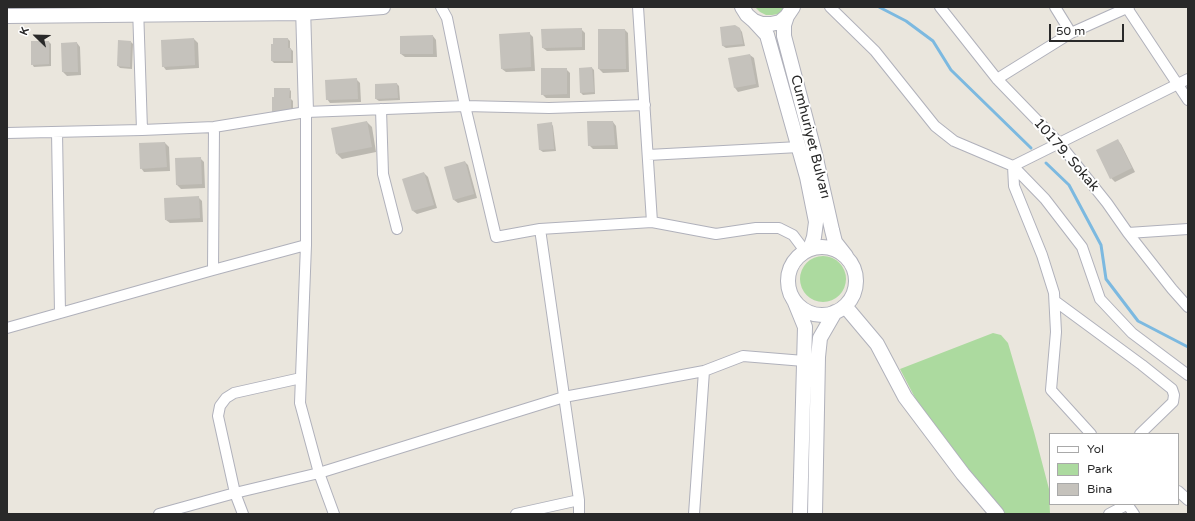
<!DOCTYPE html>
<meta charset="utf-8">
<style>
body{margin:0}
#map{position:relative;width:1195px;height:521px;overflow:hidden;background:#eae6dd;font-family:"Varela Round",sans-serif}
canvas{display:block}
.frame{position:absolute;inset:0;border:8px solid #292929;pointer-events:none}
.legend{position:absolute;left:1049px;top:433px;width:130px;height:72px;box-sizing:border-box;background:#fff;border:1px solid #a9a9a9;margin:0;padding:5px 7px;list-style:none;font-size:12px;color:#292929}
.legend li{display:flex;align-items:center;gap:8px;height:20px}
.legend b{width:20px;border:1px solid #a9a9a9}
.north{position:absolute;left:16px;top:16px;width:40px;height:40px;-webkit-text-stroke:3px #fff;paint-order:stroke;rotate:293deg;font-size:11px;font-weight:700;line-height:16px;text-align:center;color:#292929}
.north::after{content:'';display:block;margin:auto;width:14px;height:18px;background:#292929;clip-path:polygon(50% 0,100% 100%,50% 72%,0 100%)}
.scale{position:absolute;left:1049px;top:24px;width:75px;height:18px;box-sizing:border-box;border:2px solid #292929;border-top:0;padding-left:5px;font-size:12px;line-height:14px;white-space:nowrap;color:#292929;-webkit-text-stroke:3px #fff;paint-order:stroke}
</style>
<div id="map">
<canvas width="1195" height="521"></canvas>
<div class="frame"></div>
<ul class="legend">
<li><b style="height:5px;background:#fff"></b>Yol</li>
<li><b style="height:11px;background:#acda9f"></b>Park</li>
<li><b style="height:11px;background:#c5c2bc"></b>Bina</li>
</ul>
<div class="north">K</div>
<div class="scale">50 m</div>
</div>
<script>
const context = document.querySelector('canvas').getContext('2d');
context.lineJoin = 'round';
function fillPath(path, color) { context.fillStyle = color; context.fill(path, 'evenodd'); }
const shape = rows => new Path2D(rows.map(r => 'M' + r).join(''));
function trace(path, color, width, dash) { context.strokeStyle = color; context.lineWidth = width; context.lineCap = dash ? 'butt' : 'round'; context.setLineDash(dash || []); context.stroke(path); }
function write(font, color, halo, rows, align = 'center') {
  context.font = font + ' "Varela Round",sans-serif'; context.lineWidth = 4; context.setLineDash([]); context.textBaseline = 'middle'; context.strokeStyle = halo; context.fillStyle = color; for (const [text, x, y, turn = 0] of rows) {
    context.save(); context.translate(x, y); context.rotate((+turn || 0) * Math.PI / 180); context.textAlign = isNaN(turn) ? turn : align; if (halo) context.strokeText(text, 0, 0); context.fillText(text, 0, 0); context.restore();
  }
}
fillPath(shape([
 [755,7,786,7,778,14,772,15,766,15,760,12],
 '800 279a23 23 0 1 1 46 0a23 23 0 1 1-46 0Z',
 [993,333,1001,335,1008,343,1034,432,1049,489,1050,514,1005,514,923,413,900,369]
]), '#acda9f');
fillPath(shape([
 [721,28,740,29,742,32,745,46,726,48,723,46],
 [581,29,585,33,585,50,547,51,543,48],
 [625,30,628,33,629,72,603,73,599,69],
 [529,33,533,37,535,71,506,72,502,69],
 [433,36,436,40,437,57,405,57,401,54],
 [194,39,198,43,199,68,166,70,163,66],
 [288,39,290,41,290,48,293,51,293,63,274,63,272,61],
 [49,42,51,44,51,66,34,67,32,64],
 [131,42,133,44,132,69,120,68,118,66],
 [77,43,80,47,81,75,67,76,63,72],
 [750,55,754,58,759,87,738,92,735,88,729,59],
 [592,68,594,70,595,94,583,95,581,93],
 [566,69,570,73,570,98,546,98,542,94],
 [356,79,360,83,361,102,330,103,327,99],
 [397,84,399,86,400,100,379,101,376,99],
 [289,89,291,91,291,99,293,101,293,115,275,115],
 [367,122,372,127,376,152,342,159,337,154],
 [613,122,616,126,618,149,593,149,589,145],
 [551,123,553,126,556,151,543,152,540,150,538,125],
 [1118,141,1121,144,1135,172,1115,182,1111,178],
 [165,143,169,147,170,171,144,172,141,168],
 [200,158,204,162,205,188,181,189,177,185],
 [465,162,468,165,477,198,458,203,454,200],
 [424,173,428,177,437,208,417,214,413,211],
 [198,197,202,201,203,222,170,223,166,220]
]), '#0003');
trace(shape([
 [879,7,906,21,933,41,951,70,1031,148],
 [1046,163,1069,185,1101,245,1106,279,1138,321,1188,347]
]), '#7cb9e0', 3);
fillPath(shape([
 [735,25,740,28,743,44,722,46,720,27],
 [582,28,582,47,542,48,541,29],
 [598,29,625,29,626,69,598,69],
 [530,32,531,67,501,69,499,34],
 [433,35,433,54,400,54,400,36],
 [194,38,195,65,162,67,161,40],
 [273,38,288,38,288,48,291,48,291,61,271,61,271,44,273,44],
 [118,40,131,41,130,67,117,66],
 [31,41,49,41,49,64,31,65],
 [77,42,78,72,62,72,61,43],
 [750,54,756,84,734,88,728,58],
 [592,67,594,92,580,93,579,68],
 [541,68,567,68,567,94,541,95],
 [357,78,358,99,326,100,325,80],
 [397,83,398,98,375,99,375,84],
 [274,88,290,88,289,98,291,98,291,113,272,113,272,97,274,97],
 [367,121,372,147,336,154,331,128],
 [587,121,613,121,615,145,588,146],
 [552,122,554,149,539,150,537,124],
 [1118,139,1132,168,1110,179,1096,150],
 [165,142,167,167,140,169,139,143],
 [201,157,202,184,176,185,175,158],
 [465,161,474,194,453,200,444,167],
 [424,172,434,205,412,211,402,179],
 [199,196,200,218,165,220,164,198]
]), '#c5c2bc');
const street = shape([
 [138,7,142,130,214,127,306,112,465,106,549,108,645,105],
 [441,7,447,18,465,106,496,237,540,229,652,222,716,234,756,228,779,228,793,235,805,251],
 [638,7,652,222],
 [830,7,875,51,935,126,954,141,1013,166,1188,79],
 [940,7,997,79,1059,143,1107,203,1128,233,1172,289,1188,307],
 [1055,7,1071,33],
 [1127,8,1188,100],
 [997,79,1071,33,1129,7],
 [381,109,383,174,397,229],
 [306,112,306,245,300,403,319,473,334,514],
 [57,132,60,313],
 [7,133,142,130],
 [648,155,799,147],
 [1128,233,1188,229],
 [213,270,214,127],
 [1055,301,1142,365,1172,389,1174,395,1173,402,1140,434],
 [7,328,213,270,306,245],
 [1091,434,1051,390,1056,332,1054,293,1042,255,1014,186,1013,166,1045,199,1082,247,1100,299,1132,333,1188,375],
 [1178,491,1188,500],
 [1127,504,1134,514],
 [159,514,235,493,319,473,564,397,704,371,743,356,804,361],
 [243,514,235,493,218,416,220,406,226,398,234,393,301,378],
 [516,514,579,500,540,229],
 [579,514,579,500],
 [694,514,704,371],
 [1109,514,1128,504]
]);
const secondary = shape([
 [303,7,306,112],
 [742,7,747,15,754,21,762,24,771,24,780,22,787,16,793,7],
 [7,16,303,13,383,7],
 [787,16,784,25,784,36,815,154,832,230,835,242,846,256],
 [754,21,767,35,807,177,816,222,814,237,810,249],
 '788 281a34 34 0 1 1 68 0a34 34 0 1 1-68 0Z',
 [794,300,805,327,800,514],
 [845,306,877,344,905,397,963,474,997,514],
 [815,514,818,357,820,338,835,312]
]);
trace(street, '#b0b1bb', 12);
trace(secondary, '#b0b1bb', 16);
trace(street, '#fff', 10);
trace(secondary, '#fff', 14);
write('14px', '#292929', '#fff', [
 ["Cumhuriyet Bulvarı",810,137,76],
 ["10179. Sokak",1066,155,49]
]);
</script>
